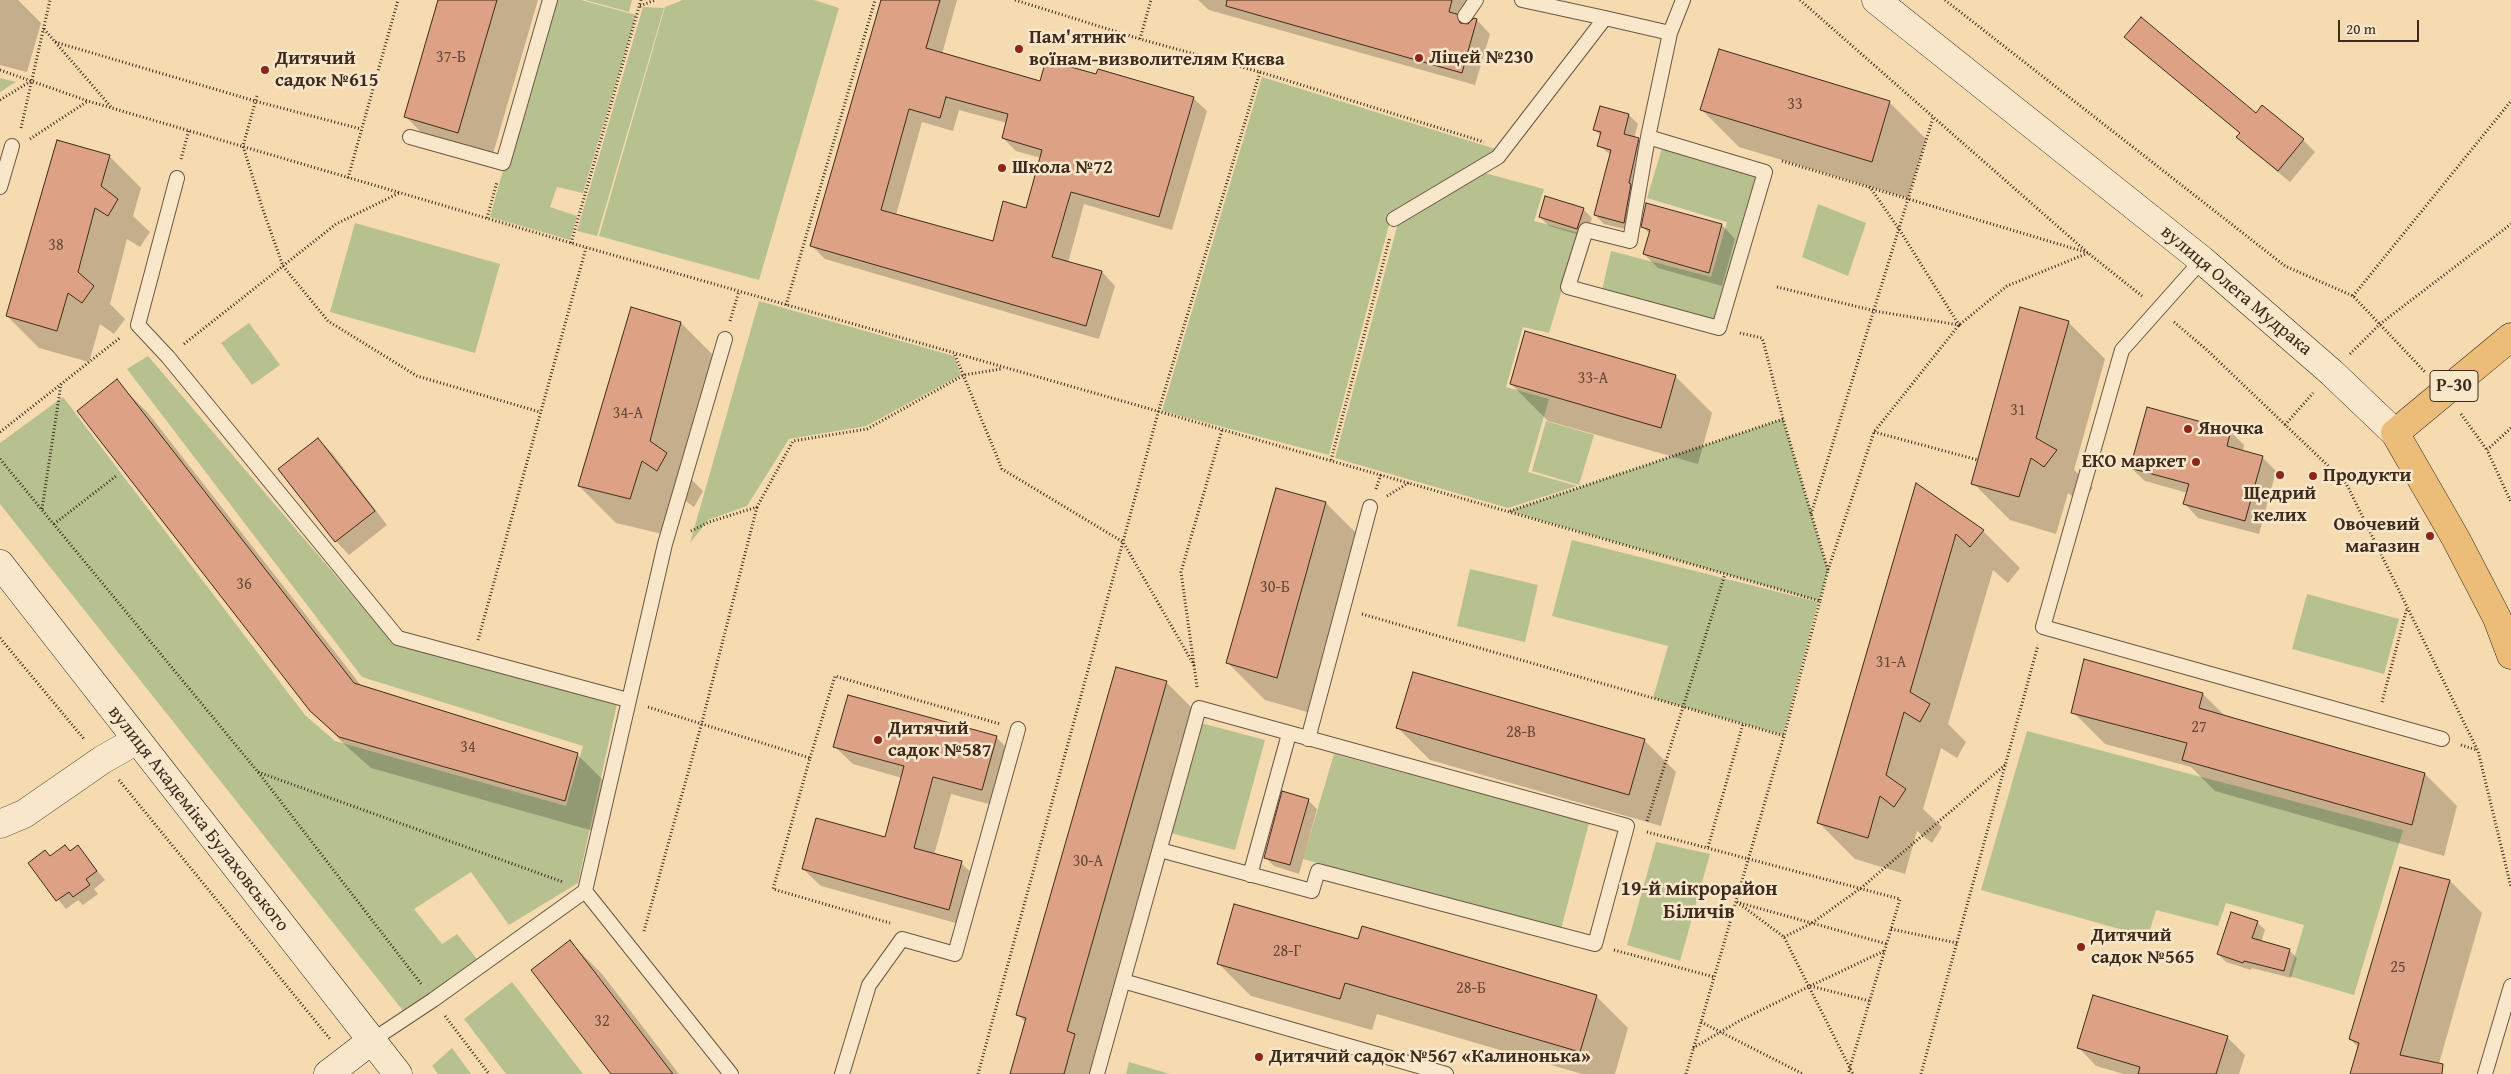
<!DOCTYPE html>
<meta charset="utf-8">
<style>
body{margin:0}
#map{position:relative;width:2511px;height:1074px;overflow:hidden;background:#f6dab0;font-family:"Gentium Book Plus",serif}
canvas{display:block}
.scale{position:absolute;left:2338px;top:20px;width:81px;height:22px;box-sizing:border-box;border:2px solid #3f2a1b;border-top:0;padding-left:6px;font-size:15px;line-height:18px;white-space:nowrap;color:#3f2a1b;-webkit-text-stroke:4px #f9e7cc;paint-order:stroke}
</style>
<div id="map">
<canvas width="2511" height="1074"></canvas>
<div class="scale">20 m</div>
</div>
<script>
const context = document.querySelector('canvas').getContext('2d');
context.lineJoin = 'round';
function fillPath(path, color) { context.fillStyle = color; context.fill(path, 'evenodd'); }
const shape = rows => new Path2D(rows.map(r => 'M' + r).join(''));
function trace(path, color, width, dash) { context.strokeStyle = color; context.lineWidth = width; context.lineCap = dash ? 'butt' : 'round'; context.setLineDash(dash || []); context.stroke(path); }
function write(font, color, halo, rows, align = 'center') {
  context.font = font + ' "Gentium Book Plus",serif'; context.lineWidth = 5; context.setLineDash([]); context.textBaseline = 'middle'; context.strokeStyle = halo; context.fillStyle = color; for (const [text, x, y, turn = 0] of rows) {
    context.save(); context.translate(x, y); context.rotate((+turn || 0) * Math.PI / 180); context.textAlign = isNaN(turn) ? turn : align; if (halo) context.strokeText(text, 0, 0); context.fillText(text, 0, 0); context.restore();
  }
}
fillPath(shape([
 [551,0,581,0,636,15,583,193,557,187,550,207,577,216,570,240,490,217],
 [585,0,632,0,629,12],
 [683,0,814,0,839,8,759,280,599,236,665,7],
 [643,7,664,8,597,236,577,231],
 [1262,77,1499,150,1391,217,1329,455,1162,411],
 [0,78,16,82,0,92],
 [1663,145,1762,174,1718,323,1602,290,1611,251,1711,277,1727,222,1647,198],
 [1481,172,1544,189,1534,221,1579,233,1549,333,1523,327,1506,387,1549,399,1528,472,1577,486,1508,508,1335,458,1398,223],
 [1818,204,1866,223,1848,276,1802,257],
 [355,223,500,264,475,353,330,312],
 [759,301,954,356,961,375,866,426,789,439,747,506,708,520,690,543],
 [249,323,280,365,252,385,221,343],
 [148,356,394,644,617,704,578,883,509,925,471,872,414,909,442,944,457,934,477,959,404,1012,0,504,0,443,63,397,305,715,335,741,566,806,583,746,362,677,127,369],
 [1783,419,1828,570,1819,601,1509,511],
 [1546,421,1594,435,1579,485,1532,471],
 [1572,540,1818,602,1783,735,1653,698,1668,646,1552,616],
 [1470,569,1538,585,1525,642,1457,626],
 [2307,594,2399,619,2384,674,2292,649],
 [1201,723,1265,740,1235,850,1171,833],
 [2027,731,2403,830,2354,995,2289,976,2304,925,2226,903,2218,926,2156,910,2148,937,1981,890],
 [1334,754,1589,823,1561,929,1303,859],
 [1656,842,1710,854,1680,961,1627,945],
 [512,982,583,1074,506,1074,464,1019],
 [452,1048,471,1074,438,1074,432,1066],
 [1129,1062,1170,1074,1126,1074]
]), '#b7c190');
fillPath(shape([
 [0,0,18,0,41,23,27,72,0,65],
 [439,0,538,0,490,164,437,148,405,116],
 [883,0,957,0,942,54,1041,83,1097,76,1193,98,1207,111,1172,230,1084,204,1068,263,1102,272,1115,286,1099,339,825,259,811,245],
 [959,110,1007,123,1003,138,1016,151,1041,158,1027,209,993,242,896,215,922,122,953,131],
 [1198,0,1469,0,1463,22,1467,25,1477,20,1490,34,1475,85,1209,10],
 [2126,37,2303,140,2315,152,2290,182,2250,149,2238,137,2241,134],
 [1889,102,1926,139,1908,198,1739,147,1702,110],
 [1629,115,1638,124,1634,138,1638,139,1647,148,1633,231,1604,224,1595,215,1611,155,1598,145,1601,136,1594,129],
 [109,156,141,188,133,216,150,232,140,247,127,239,110,304,125,319,114,334,100,324,89,362,39,348,7,316],
 [1647,204,1722,225,1735,239,1722,286,1658,268,1644,254,1650,234,1643,227],
 [1583,209,1592,218,1586,237,1549,226,1540,217],
 [2068,322,2105,359,2074,470,2093,488,2081,503,2068,493,2056,534,2010,520,1973,483],
 [681,323,718,360,687,475,703,491,694,507,679,496,667,535,616,523,579,486],
 [1675,376,1712,413,1698,464,1548,421,1511,384],
 [116,381,148,413,363,688,577,754,609,786,597,832,371,768,343,743,311,710],
 [2147,409,2231,432,2244,445,2243,452,2262,457,2276,471,2259,534,2198,518,2185,504,2188,493,2145,481,2131,468],
 [318,439,332,453,387,525,349,555,336,541],
 [1916,485,1983,531,2020,568,2008,583,1993,570,1948,724,1966,742,1957,758,1941,748,1923,809,1942,827,1932,843,1917,831,1905,874,1855,859,1818,822],
 [1277,490,1326,503,1363,540,1314,714,1265,700,1228,663],
 [2085,660,2203,694,2225,716,2425,774,2457,806,2444,856,2215,791,2191,767,2105,744,2073,712],
 [1166,682,1198,714,1100,1060,1107,1067,1105,1074,1012,1074,1026,1023,1018,1015],
 [1398,728,1644,740,1676,772,1661,826,1430,760],
 [996,737,1014,755,1000,807,951,794,934,855,961,863,979,880,967,926,821,886,803,869,886,838,902,778,853,764,835,747],
 [1308,800,1317,809,1299,874,1274,866,1265,857],
 [78,847,105,880,94,889,98,894,83,905,78,900,66,909,29,863,71,852],
 [2450,881,2482,913,2436,1074,2352,1074,2359,1048,2350,1039],
 [2257,922,2265,930,2261,942,2289,950,2297,958,2291,978,2252,968,2251,970,2226,962,2218,954],
 [1359,941,1596,996,1628,1028,1615,1074,1582,1074,1377,1014,1372,1030,1251,996,1219,964],
 [570,942,602,974,679,1074,612,1074],
 [2227,1037,2245,1055,2239,1074,2124,1074,2096,1066,2079,1048]
]), '#0003');
const building = shape([
 [438,0,497,0,458,133,404,117,438,0],
 [881,0,940,0,926,48,1040,81,1046,60,1096,74,1098,69,1194,97,1159,217,1071,192,1052,257,1102,271,1086,326,810,246,881,0],
 [946,97,1008,114,1002,138,1042,150,1026,208,1003,201,993,241,881,210,909,109,940,118,946,97],
 [1227,0,1452,0,1449,12,1457,14,1460,23,1468,24,1474,18,1477,19,1462,73,1226,6,1227,0],
 [2141,17,2256,113,2262,105,2304,139,2278,171,2236,137,2240,133,2124,37,2141,17],
 [1719,49,1890,101,1872,162,1700,110,1719,49],
 [1600,106,1629,114,1624,134,1639,138,1629,183,1631,184,1624,223,1594,215,1611,150,1597,146,1601,132,1593,130,1600,106],
 [57,140,110,155,101,186,118,199,108,216,95,208,78,272,94,286,82,303,68,293,57,331,6,316,57,140],
 [1545,196,1584,208,1577,229,1539,217,1545,196],
 [1646,203,1722,224,1709,273,1643,254,1650,230,1641,227,1646,203],
 [631,307,681,322,650,441,667,453,657,471,642,461,630,499,578,486,631,307],
 [2020,307,2069,321,2036,438,2057,450,2044,467,2031,458,2019,497,1971,484,2020,307],
 [1525,331,1676,375,1661,428,1510,384,1525,331],
 [117,379,354,683,578,753,565,801,339,737,310,711,77,411,117,379],
 [2147,407,2231,430,2227,446,2263,456,2245,521,2183,504,2189,484,2130,468,2147,407],
 [318,438,375,511,335,542,278,469,318,438],
 [1916,483,1984,530,1970,547,1956,534,1910,692,1930,704,1920,722,1904,712,1886,775,1906,789,1894,807,1880,796,1868,838,1817,823,1916,483],
 [1276,488,1326,502,1277,678,1226,663,1276,488],
 [2084,659,2203,693,2199,708,2425,773,2412,825,2182,760,2187,743,2071,713,2084,659],
 [1116,667,1167,681,1067,1031,1075,1034,1064,1074,1010,1074,1026,1018,1016,1015,1116,667],
 [1413,672,1645,739,1629,795,1396,728,1413,672],
 [848,695,997,736,982,790,933,777,914,848,962,861,949,910,802,869,816,818,885,837,904,766,833,747,848,695],
 [1282,791,1309,799,1290,865,1264,858,1282,791],
 [65,845,70,851,78,845,97,871,86,879,90,885,73,897,69,892,56,901,28,863,45,850,50,856,65,845],
 [2400,867,2450,880,2400,1055,2443,1064,2442,1074,2350,1074,2359,1043,2349,1039,2400,867],
 [1234,904,1358,939,1362,926,1597,995,1580,1052,1345,983,1340,999,1217,964,1234,904],
 [2231,912,2258,921,2252,938,2290,949,2284,971,2244,961,2243,963,2217,954,2231,912],
 [570,940,673,1074,611,1074,531,970,570,940],
 [2093,995,2228,1036,2216,1074,2138,1074,2140,1067,2077,1048,2093,995]
]);
fillPath(building, '#dda185');
trace(building, '#3f2a1b', 1);
const lane = shape([
 [1522,0,1605,18],
 [1465,16,1476,0],
 [410,137,503,163,550,0],
 [1648,137,1765,172,1719,328,1568,287,1586,230,1630,241,1648,137,1670,33,1683,0],
 [177,178,138,325,168,357,398,638,628,700],
 [0,187,12,146],
 [1394,219,1498,157,1605,18,1670,33],
 [2202,260,2122,350,2043,627,2442,739],
 [1308,739,1370,507],
 [1250,875,1289,734],
 [585,891,665,544,725,339],
 [1123,981,1446,1074],
 [371,1041,433,1000,585,891,731,1074],
 [842,1074,869,985,902,939,955,954,1018,729],
 [1097,1074,1199,708,1627,826,1595,944,1318,871,1312,891,1160,850],
 [2485,1074,2511,986]
]);
const street = shape([
 [0,824,24,814,102,760,137,740]
]);
const secondary = shape([
 [1876,0,2202,260,2331,372,2395,433],
 [0,564,398,1074],
 [328,1074,371,1041]
]);
const primary = shape([
 [2511,337,2395,433,2456,539,2497,618,2511,655]
]);
trace(lane, '#6d5640', 16);
trace(street, '#6d5640', 29);
trace(secondary, '#3f2a1b', 29);
trace(primary, '#3f2a1b', 29);
trace(shape([
 [1015,0,1140,39],
 [1800,0,2088,253,2142,296],
 [1945,0,2285,266,2353,296,2426,373],
 [640,6,655,0],
 [44,29,111,107],
 [55,42,255,101,361,129],
 [0,70,88,101,571,243,1820,601,1828,570,1783,419,1764,344,1762,338,1740,333],
 [1260,72,1484,142],
 [257,96,243,146,263,210,283,266,328,321,417,376,540,412],
 [0,100,31,81],
 [21,128,50,0],
 [30,139,88,101],
 [181,159,189,130],
 [1782,161,2085,252],
 [348,178,398,0],
 [487,218,497,182],
 [571,243,641,0],
 [1777,287,1875,311,1959,325,1899,229,1869,186],
 [2353,296,2511,101],
 [786,305,875,0],
 [730,321,739,291],
 [2174,322,2207,350,2346,483,2478,751,2511,887],
 [184,344,336,224,399,193],
 [2350,354,2380,324,2511,224],
 [955,355,1002,469,1123,542,1194,665],
 [2461,414,2487,450],
 [2285,425,2313,393],
 [2511,428,2487,450,2511,502],
 [0,432,121,337],
 [1874,432,1978,460],
 [0,459,258,772,422,985],
 [1331,460,1390,237],
 [1376,489,1381,474],
 [1387,496,1410,482],
 [42,509,61,384],
 [1510,511,1783,419],
 [1811,514,1933,118],
 [54,524,116,476],
 [691,531,709,522,757,507,793,441,867,429,964,375,1001,369],
 [1828,570,1874,432,1959,325,2007,286,2088,253],
 [1362,614,1784,736],
 [0,638,84,739],
 [478,640,586,248],
 [1197,687,1181,572,1222,430],
 [2382,702,2407,608],
 [648,707,810,758,773,889,890,923],
 [2461,745,2477,750],
 [810,758,835,676,1000,724],
 [258,772,563,882],
 [119,780,330,1039],
 [1647,821,1725,574],
 [1647,832,1900,899,1848,1074],
 [1708,847,1743,724],
 [1737,902,1784,937,1853,1074],
 [1740,903,1887,944],
 [1891,929,1957,943],
 [644,931,701,726,757,507],
 [1784,937,1812,923,1861,888,2005,765],
 [1614,950,1714,977],
 [1810,986,1884,951],
 [445,1016,489,1074],
 [1701,1022,1803,1074],
 [1693,1048,1741,1020,1810,986,1870,1001],
 [978,1074,1158,413,1260,72,1140,39,1151,0],
 [1686,1074,1784,736,1820,601],
 [1921,1074,2038,645]
]), '#3f2a1b', 3, [1, 2.5]);
trace(lane, '#f9e7cc', 14);
trace(street, '#f9e7cc', 28);
trace(secondary, '#f9e7cc', 28);
trace(primary, '#ebbd78', 28);
for (const [x, y, r, color] of [
 [1019,49,5,"#8f2418"],
 [1419,58,5,"#8f2418"],
 [265,70,5,"#8f2418"],
 [1002,168,5,"#8f2418"],
 [2188,429,5,"#8f2418"],
 [2196,462,5,"#8f2418"],
 [2280,475,5,"#8f2418"],
 [2313,476,5,"#8f2418"],
 [2430,536,5,"#8f2418"],
 [878,740,5,"#8f2418"],
 [2081,947,5,"#8f2418"],
 [1259,1057,5,"#8f2418"]
]) { const dot = new Path2D(); dot.arc(x, y, r, 0, 2 * Math.PI); context.fillStyle = color; context.fill(dot); trace(dot, '#f9e7cc', 2); }
write('16px', '#664836', null, [
 ["37-Б",451,58],
 ["33",1795,105],
 ["38",56,246],
 ["33-А",1593,379],
 ["31",2018,411],
 ["34-А",628,414],
 ["36",244,585],
 ["30-Б",1275,588],
 ["31-А",1891,663],
 ["27",2199,728],
 ["28-В",1521,733],
 ["34",468,748],
 ["30-А",1088,862],
 ["28-Г",1287,952],
 ["25",2398,968],
 ["28-Б",1471,989],
 ["32",602,1022]
]);
for (const [x, y, w] of [
 [2454,386,48]
]) { const box = new Path2D(); box.roundRect(x - w / 2, y - 15.5, w, 31, 4); context.fillStyle = '#f9e7cc'; context.fill(box); trace(box, '#3f2a1b', 1); }
write('bold 18px', '#3f2a1b', null, [
 ["Р-30",2454,386]
]);
write('bold 19px', '#3f2a1b', '#f9e7cc', [
 ["Пам'ятник",1029,38],
 ["воїнам-визволителям Києва",1029,60],
 ["Ліцей №230",1429,58],
 ["Дитячий",275,59],
 ["садок №615",275,81],
 ["Школа №72",1012,168],
 ["Яночка",2198,429],
 ["ЕКО маркет",2186,462,"right"],
 ["Продукти",2323,476],
 ["Щедрий",2280,494,"center"],
 ["келих",2280,516,"center"],
 ["Овочевий",2420,525,"right"],
 ["магазин",2420,547,"right"],
 ["Дитячий",888,729],
 ["садок №587",888,751],
 ["Дитячий",2091,936],
 ["садок №565",2091,958],
 ["Дитячий садок №567 «Калинонька»",1269,1057]
], 'left');
write('19px', '#3f2a1b', '#f9e7cc', [
 ["вулиця Олега Мудрака",2236,291,40],
 ["вулиця Академіка Булаховського",198,819,52]
]);
write('bold 20px', '#3f2a1b', '#f9e7cc', [
 ["19-й мікрорайон",1699,890],
 ["Біличів",1699,913]
]);
</script>
